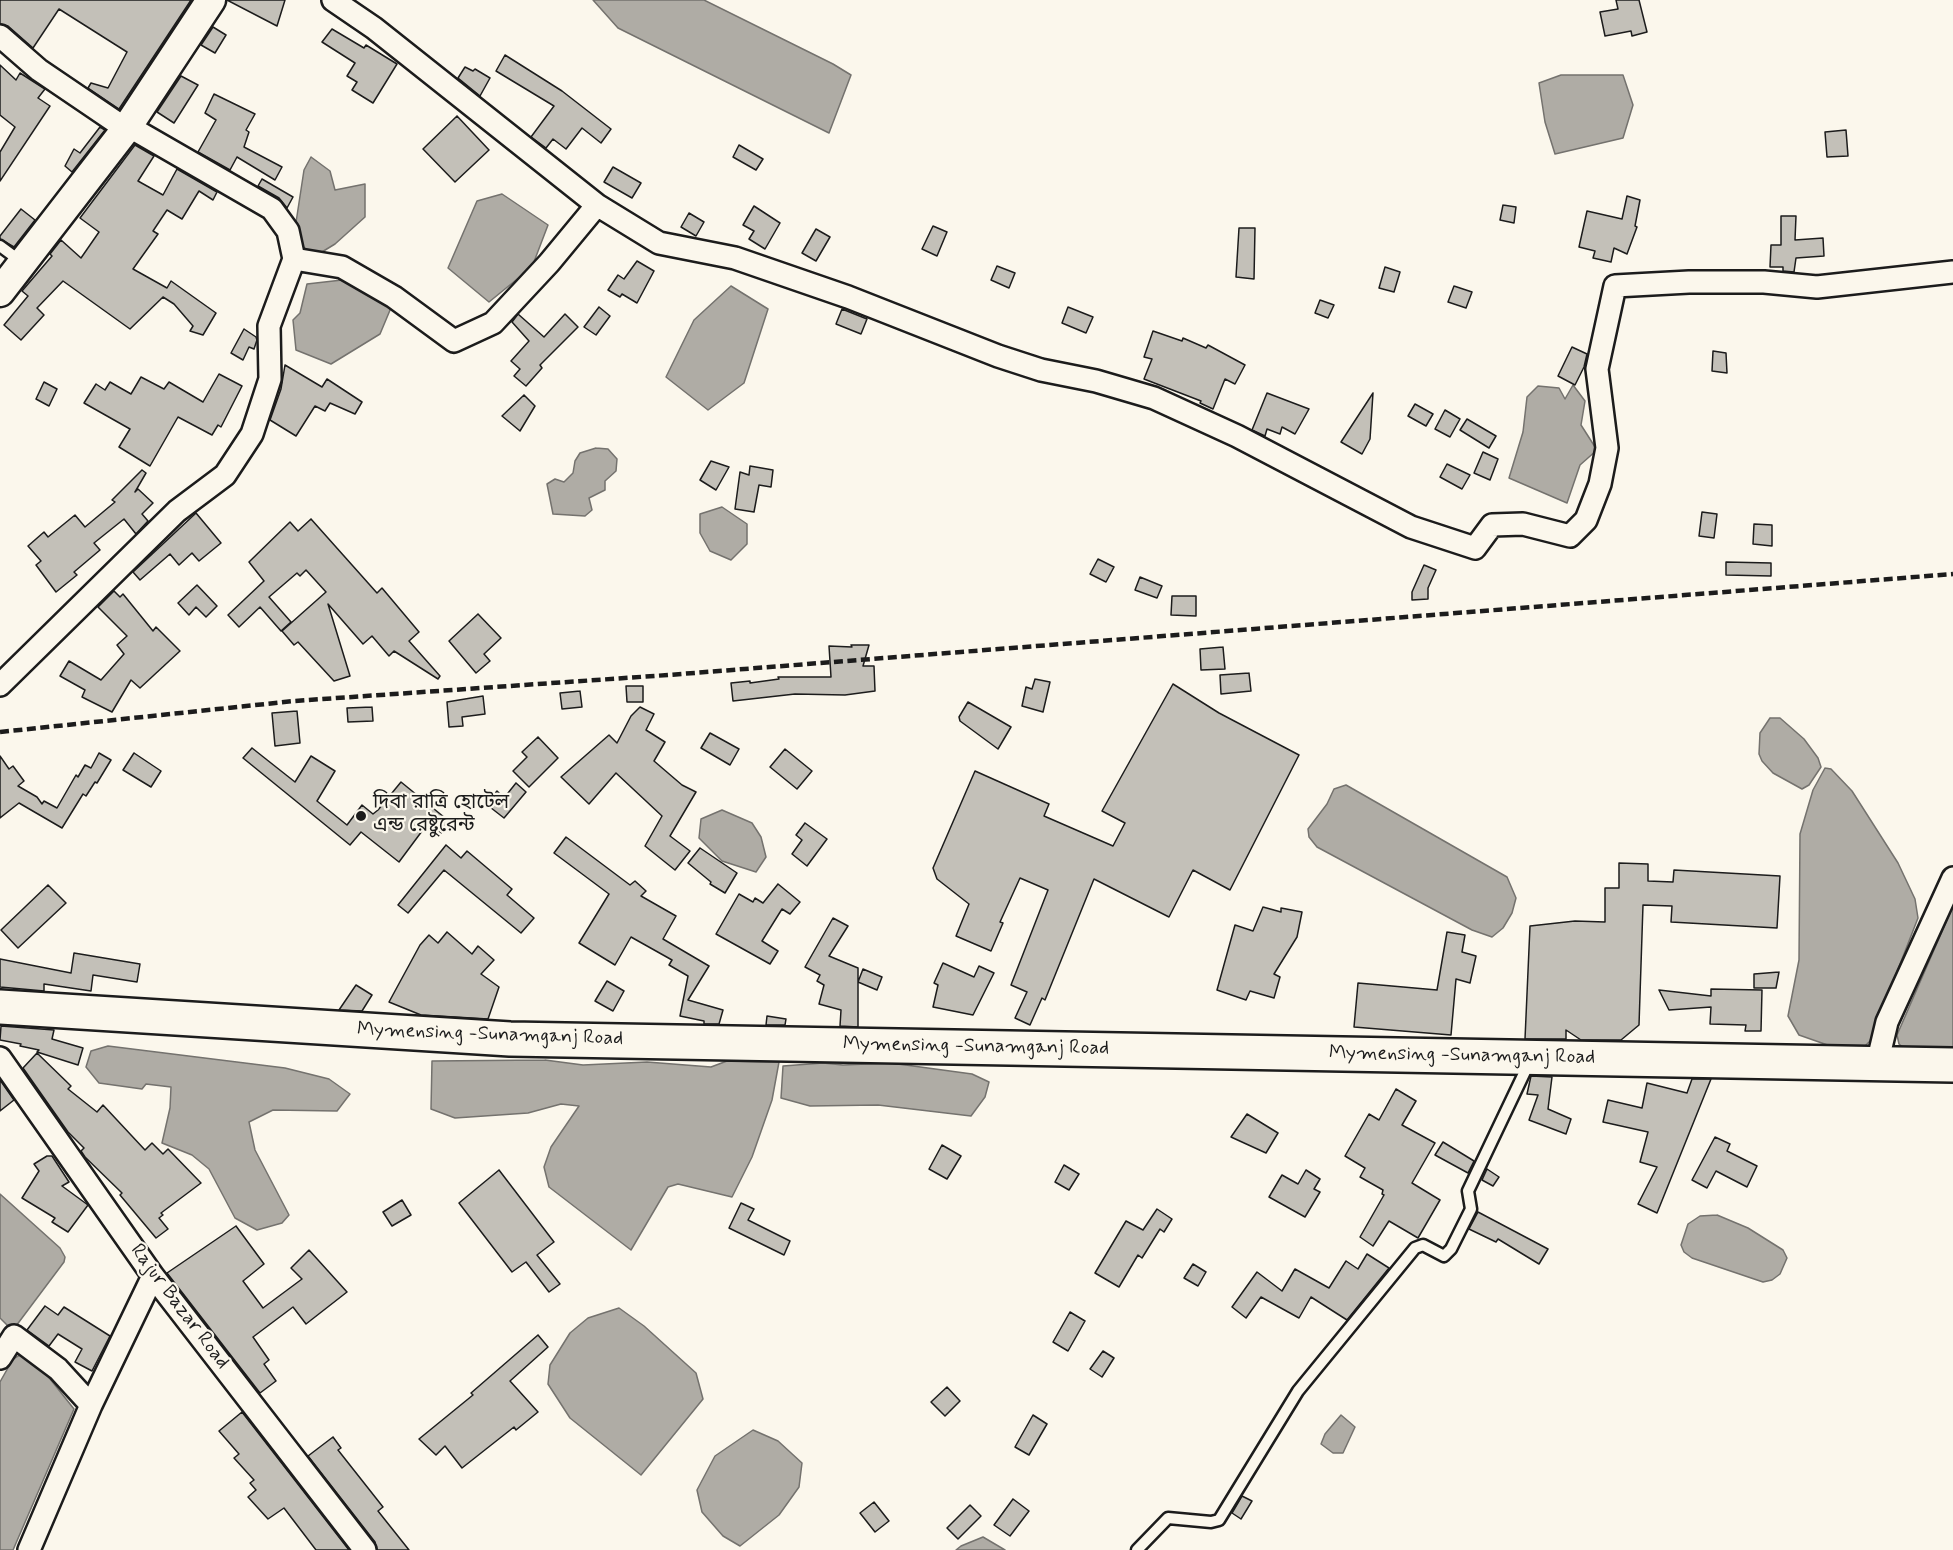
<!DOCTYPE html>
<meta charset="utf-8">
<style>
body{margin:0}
canvas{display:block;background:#fbf7ec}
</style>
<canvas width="1953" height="1550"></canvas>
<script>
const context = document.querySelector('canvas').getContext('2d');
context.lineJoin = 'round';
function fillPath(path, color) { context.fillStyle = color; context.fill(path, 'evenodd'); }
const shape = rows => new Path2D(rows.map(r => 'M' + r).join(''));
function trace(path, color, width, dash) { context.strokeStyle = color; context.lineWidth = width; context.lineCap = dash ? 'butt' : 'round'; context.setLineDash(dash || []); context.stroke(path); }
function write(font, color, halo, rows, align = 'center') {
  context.font = font + ' Mynerve,"Noto Sans Bengali",sans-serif'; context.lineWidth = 4.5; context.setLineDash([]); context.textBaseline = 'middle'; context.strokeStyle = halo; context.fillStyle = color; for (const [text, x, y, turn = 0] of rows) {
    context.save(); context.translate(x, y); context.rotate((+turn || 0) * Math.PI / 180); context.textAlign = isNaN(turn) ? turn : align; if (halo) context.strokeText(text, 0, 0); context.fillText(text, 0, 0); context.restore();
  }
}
const water = shape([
 [593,0,704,0,833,64,851,75,829,133,618,28,593,0],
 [1561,75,1623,75,1633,105,1623,138,1555,154,1545,122,1539,83,1561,75],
 [311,157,330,171,335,190,365,184,365,217,335,244,317,255,293,242,304,170,311,157],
 [502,194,548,225,532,267,489,302,448,268,477,201,502,194],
 [342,280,372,289,393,303,380,334,331,364,296,350,293,320,300,313,307,284,342,280],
 [731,286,768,309,744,383,708,410,666,377,694,320,731,286],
 [1573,385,1585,401,1581,425,1597,450,1580,465,1567,503,1509,478,1523,432,1527,397,1538,386,1559,388,1565,399,1573,385],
 [596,448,608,449,617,459,616,471,605,481,605,490,589,498,592,510,585,516,553,514,547,484,555,479,564,482,573,473,575,461,580,453,596,448],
 [722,507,747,524,747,544,731,560,710,551,700,533,700,514,722,507],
 [1770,718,1780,718,1804,739,1818,758,1821,767,1809,785,1802,789,1773,773,1762,761,1759,754,1760,733,1770,718],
 [1825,768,1831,769,1852,791,1898,863,1915,899,1918,918,1870,1041,1862,1049,1836,1048,1799,1035,1788,1016,1799,960,1800,834,1813,790,1825,768],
 [1346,785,1507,877,1516,898,1512,913,1503,928,1492,937,1472,930,1317,847,1309,837,1308,829,1327,804,1334,789,1346,785],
 [722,810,752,823,761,837,766,857,756,872,722,861,699,838,701,819,722,810],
 [1953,906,1953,1056,1908,1051,1899,1044,1897,1035,1953,906],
 [108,1046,285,1068,329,1079,350,1094,337,1111,273,1110,249,1122,255,1150,289,1215,282,1223,257,1230,235,1218,209,1169,192,1155,162,1143,170,1108,171,1087,146,1084,142,1089,99,1083,86,1067,91,1051,108,1046],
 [545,1060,583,1065,647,1062,711,1067,727,1061,779,1062,772,1100,752,1157,732,1197,678,1184,668,1187,631,1250,549,1187,544,1167,551,1147,579,1106,561,1104,528,1113,455,1118,431,1109,432,1061,545,1060],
 [823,1063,843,1065,891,1063,972,1074,989,1082,985,1097,971,1116,878,1105,810,1106,781,1098,783,1066,823,1063],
 [0,1194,60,1248,65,1257,64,1262,16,1326,9,1327,0,1318,0,1194],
 [1717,1215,1748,1228,1783,1250,1787,1258,1780,1274,1772,1280,1763,1282,1692,1258,1684,1252,1681,1245,1688,1224,1700,1216,1717,1215],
 [619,1308,644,1326,696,1373,703,1399,641,1475,570,1418,548,1384,550,1365,570,1333,588,1318,619,1308],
 [25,1352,35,1360,74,1409,13,1550,0,1550,0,1382,13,1359,25,1352],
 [1341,1415,1355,1427,1343,1453,1333,1453,1321,1444,1325,1434,1341,1415],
 [753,1430,778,1441,802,1463,799,1487,779,1515,740,1546,723,1536,702,1512,697,1490,715,1456,753,1430],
 [983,1537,1005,1550,956,1550,961,1546,983,1537]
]);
fillPath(water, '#afaca5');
trace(water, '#74726e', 1.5);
const building = shape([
 [0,0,191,0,119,109,88,88,91,83,108,88,127,52,59,9,33,48,8,26,0,24,0,0],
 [227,0,285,0,277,26,227,0],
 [1616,0,1639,0,1647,32,1632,36,1631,31,1605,36,1600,12,1618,9,1616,0],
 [213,27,226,35,215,53,201,45,213,27],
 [332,29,364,48,366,45,397,64,373,103,352,90,357,82,347,76,355,63,322,42,332,29],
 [505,55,562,91,611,129,601,143,582,128,566,149,553,139,546,148,531,137,554,106,496,71,505,55],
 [0,65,16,80,20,73,45,89,38,98,50,106,0,181,0,152,15,127,0,115,0,65],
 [465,67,473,71,475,69,490,78,480,96,458,78,465,67],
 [181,76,198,85,174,123,157,112,181,76],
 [214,94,255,114,246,130,249,132,244,147,282,167,275,180,237,157,230,170,198,152,216,120,205,113,214,94],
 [457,116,489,150,455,182,423,149,457,116],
 [100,127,105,130,72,172,65,166,74,149,80,153,100,127],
 [1846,130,1848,156,1827,157,1825,132,1846,130],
 [135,145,154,156,138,181,163,195,177,169,217,192,213,200,199,191,182,219,167,210,153,231,158,234,133,269,167,288,171,281,216,313,203,335,190,331,193,326,174,304,163,297,130,329,63,281,37,308,44,315,21,340,4,325,28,296,22,291,52,256,50,254,61,240,81,258,99,232,80,218,135,145],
 [739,145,763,159,756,170,733,157,739,145],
 [613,167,641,183,632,198,604,182,613,167],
 [262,179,293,197,287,208,279,198,258,186,262,179],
 [1627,196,1640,200,1635,226,1637,227,1627,254,1614,248,1611,262,1593,258,1595,251,1579,247,1587,211,1622,219,1627,196],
 [1503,205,1516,207,1514,223,1500,220,1503,205],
 [754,206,780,223,765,249,749,239,754,231,743,225,754,206],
 [21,209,35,220,14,247,0,239,0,236,21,209],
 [689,213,704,222,696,236,681,227,689,213],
 [1781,216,1796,216,1795,240,1823,238,1824,256,1796,258,1794,272,1783,271,1783,267,1770,267,1771,245,1781,245,1781,216],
 [933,226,947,232,937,256,922,249,933,226],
 [1239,228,1255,228,1254,279,1236,277,1239,228],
 [816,229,830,237,816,261,802,253,816,229],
 [637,261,654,271,637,303,622,294,620,297,608,290,618,275,624,279,637,261],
 [997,266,1015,273,1009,288,991,280,997,266],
 [1385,267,1400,272,1394,292,1379,288,1385,267],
 [1454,286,1472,292,1466,308,1448,302,1454,286],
 [1320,300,1334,305,1328,318,1315,313,1320,300],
 [599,307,610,316,596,335,584,327,599,307],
 [1068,307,1093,317,1086,333,1062,323,1068,307],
 [842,309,867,319,861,334,836,324,842,309],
 [518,314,544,337,565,314,578,327,540,365,542,368,526,386,514,376,520,369,511,361,529,341,512,322,518,314],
 [244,329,256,337,257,340,254,349,249,347,243,360,231,353,244,329],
 [1153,331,1182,341,1183,338,1206,348,1208,345,1245,365,1235,384,1225,379,1213,409,1200,403,1201,401,1144,379,1152,359,1144,357,1153,331],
 [1572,347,1587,354,1584,367,1575,385,1558,376,1572,347],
 [1713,351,1726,353,1727,373,1712,371,1713,351],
 [285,365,322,387,327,379,362,402,355,414,330,403,325,411,315,406,296,436,270,420,281,389,285,365],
 [219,374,242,386,221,427,218,425,212,435,178,417,150,466,119,447,130,429,84,403,96,384,105,390,110,382,131,394,141,377,164,389,169,382,203,402,219,374],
 [44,382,57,389,49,406,36,399,44,382],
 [1267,393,1309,409,1295,434,1282,427,1280,434,1267,429,1265,436,1252,430,1267,393],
 [1373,393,1370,439,1362,454,1341,442,1373,393],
 [524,395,535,406,520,431,502,416,524,395],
 [1415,404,1433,414,1426,426,1408,416,1415,404],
 [1445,410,1460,419,1450,437,1435,429,1445,410],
 [1467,419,1496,436,1489,448,1460,430,1467,419],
 [1483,452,1498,459,1490,480,1474,473,1483,452],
 [711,461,729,467,716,490,700,480,711,461],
 [1447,464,1470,475,1462,489,1440,477,1447,464],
 [750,466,773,470,771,487,759,485,754,512,735,509,740,472,749,475,750,466],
 [142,470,146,473,135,492,138,489,153,503,142,514,148,521,136,534,124,519,94,543,100,550,74,572,77,575,56,592,36,565,41,561,28,546,44,532,48,537,75,515,85,527,115,502,112,500,142,470],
 [1702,512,1717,514,1714,538,1699,536,1702,512],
 [196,513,221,543,199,561,192,553,179,565,170,554,140,580,133,572,196,513],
 [311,519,377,593,382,588,419,632,409,641,440,676,438,679,394,651,389,656,372,636,363,644,328,604,350,676,334,681,298,642,294,645,282,631,326,592,306,570,300,576,297,573,269,597,291,622,281,631,260,607,239,627,228,615,264,581,249,562,290,522,298,531,311,519],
 [1754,524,1772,525,1772,546,1753,544,1754,524],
 [1098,559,1114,567,1106,582,1090,574,1098,559],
 [1726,562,1771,563,1771,576,1726,575,1726,562],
 [1424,565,1436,570,1428,588,1428,599,1412,600,1412,592,1424,565],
 [1140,577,1162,586,1157,598,1135,590,1140,577],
 [197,585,217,606,206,617,196,607,189,615,178,603,197,585],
 [114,591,120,597,123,594,153,631,156,627,180,651,140,688,131,680,112,712,82,697,85,690,60,676,69,661,101,680,124,654,117,645,127,636,98,607,114,591],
 [1172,596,1196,596,1196,616,1171,615,1172,596],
 [478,614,501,638,484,654,490,661,476,673,449,641,478,614],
 [851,645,869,645,863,666,874,666,875,691,845,695,795,694,733,701,731,683,750,681,750,683,779,679,778,677,831,677,829,646,852,647,851,645],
 [1223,647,1225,669,1201,670,1200,649,1223,647],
 [1249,673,1251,691,1221,694,1220,675,1249,673],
 [1035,679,1050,682,1043,712,1022,706,1026,687,1032,689,1035,679],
 [1173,684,1219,713,1299,755,1230,890,1193,870,1169,917,1094,879,1045,1000,1042,998,1030,1025,1015,1018,1027,992,1011,985,1048,890,1020,878,1000,922,1003,923,991,951,956,936,969,904,937,879,933,868,975,771,1049,804,1044,816,1113,846,1125,823,1102,811,1173,684],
 [626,686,643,686,643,702,627,702,626,686],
 [580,691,582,707,562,709,560,693,580,691],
 [483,696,485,714,462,717,463,726,449,727,447,702,483,696],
 [968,702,1011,727,998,749,960,721,959,717,968,702],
 [372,707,373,721,348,722,347,708,372,707],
 [640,707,654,714,646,730,665,742,654,761,682,785,696,792,670,836,690,851,675,870,645,846,662,816,616,773,589,804,561,777,609,735,617,743,631,716,640,707],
 [297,711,300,743,275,746,272,713,297,711],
 [710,733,739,749,730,765,701,748,710,733],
 [538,737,558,758,529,787,513,771,527,757,522,752,538,737],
 [252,748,295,782,311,756,335,771,317,801,347,825,362,805,373,814,378,810,401,782,450,822,441,833,428,823,399,862,361,832,350,845,243,758,252,748],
 [785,749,812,771,797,789,770,767,785,749],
 [99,753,111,760,97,783,95,782,86,796,83,794,62,828,19,803,0,818,0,756,9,769,13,766,24,781,18,786,37,797,42,804,44,801,57,808,76,775,78,777,85,765,91,768,99,753],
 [134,753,161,771,151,787,123,770,134,753],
 [516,783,526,792,504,818,486,804,497,791,504,798,516,783],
 [805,823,827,839,807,866,792,854,802,840,796,835,805,823],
 [566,837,630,885,635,881,646,891,641,896,676,916,663,939,709,966,688,1000,723,1010,719,1024,704,1024,704,1021,680,1016,688,976,669,965,672,960,631,937,615,965,579,943,609,894,554,853,566,837],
 [446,845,461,858,467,851,512,889,507,895,534,918,521,933,444,870,408,913,398,905,446,845],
 [700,848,737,873,725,893,710,884,711,882,688,863,700,848],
 [1619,863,1648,864,1648,881,1673,882,1674,870,1780,876,1777,928,1671,922,1672,906,1643,905,1639,1025,1621,1040,1581,1040,1566,1030,1566,1039,1525,1039,1530,926,1575,921,1605,922,1605,888,1619,888,1619,863],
 [778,884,800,902,790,914,782,909,762,941,778,951,770,964,716,934,739,894,753,902,755,898,763,903,778,884],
 [48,885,66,903,18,948,1,930,48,885],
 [1263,907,1281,912,1281,908,1302,912,1297,937,1274,974,1280,977,1274,998,1250,991,1246,1000,1217,990,1235,925,1253,931,1263,907],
 [833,918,848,926,829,956,858,968,858,1027,840,1026,841,1010,819,1004,824,985,817,981,820,975,805,967,833,918],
 [447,932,472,954,478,946,494,960,481,974,499,987,488,1019,421,1015,389,1002,420,945,429,935,438,943,447,932],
 [1447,932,1465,935,1462,952,1476,956,1470,983,1456,979,1451,1035,1354,1027,1358,983,1437,990,1447,932],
 [74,953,140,964,137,982,93,975,91,991,44,984,44,991,0,987,0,959,71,973,74,953],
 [943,963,974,977,979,966,994,973,973,1015,933,1007,938,985,934,983,943,963],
 [863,969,882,977,877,990,858,982,863,969],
 [1779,972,1776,988,1754,988,1754,974,1779,972],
 [607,981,624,991,613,1011,595,1001,607,981],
 [356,985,372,995,362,1011,339,1010,356,985],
 [1711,989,1762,990,1761,1031,1745,1031,1746,1025,1710,1024,1711,1007,1669,1010,1659,990,1711,996,1711,989],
 [767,1016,786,1019,785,1025,766,1025,767,1016],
 [1,1026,54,1030,52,1039,83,1048,78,1065,37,1052,39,1050,20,1046,21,1044,0,1040,1,1026],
 [37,1053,71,1086,68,1089,97,1112,103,1105,145,1150,152,1143,163,1154,168,1149,201,1183,161,1213,163,1215,159,1218,168,1229,156,1238,120,1195,122,1193,85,1157,81,1151,84,1148,68,1132,23,1068,37,1053],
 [1531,1076,1552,1077,1548,1109,1571,1119,1566,1134,1529,1120,1538,1095,1527,1094,1531,1076],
 [1692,1079,1711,1079,1657,1213,1638,1204,1657,1167,1640,1162,1648,1132,1603,1122,1608,1100,1642,1108,1647,1083,1687,1093,1692,1079],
 [0,1080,14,1100,0,1111,0,1080],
 [1396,1089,1416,1101,1402,1125,1435,1143,1412,1183,1440,1200,1418,1238,1389,1221,1373,1246,1360,1237,1384,1195,1382,1194,1383,1190,1360,1177,1365,1168,1345,1156,1369,1114,1379,1120,1396,1089],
 [1247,1114,1278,1133,1266,1153,1231,1137,1247,1114],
 [1715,1137,1730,1144,1727,1151,1757,1166,1747,1187,1716,1171,1707,1188,1692,1180,1715,1137],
 [1443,1142,1474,1161,1468,1173,1435,1155,1443,1142],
 [942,1145,961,1156,947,1179,929,1169,942,1145],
 [47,1156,52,1156,69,1182,62,1186,88,1205,68,1232,52,1222,55,1218,22,1198,39,1171,34,1164,47,1156],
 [1064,1165,1079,1174,1069,1190,1055,1182,1064,1165],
 [1487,1169,1499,1177,1493,1186,1482,1180,1487,1169],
 [499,1170,554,1242,537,1255,560,1284,549,1292,526,1262,512,1272,459,1203,499,1170],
 [1306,1170,1320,1179,1314,1189,1320,1192,1305,1217,1269,1197,1282,1175,1298,1184,1306,1170],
 [402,1200,411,1215,392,1226,383,1212,402,1200],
 [741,1203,754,1209,748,1220,790,1241,784,1255,729,1228,741,1203],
 [1157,1209,1172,1219,1164,1232,1160,1229,1142,1258,1138,1255,1119,1287,1095,1273,1126,1221,1143,1230,1157,1209],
 [1478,1212,1548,1249,1539,1264,1498,1239,1496,1242,1469,1229,1478,1212],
 [236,1226,264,1264,243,1281,263,1308,302,1279,291,1268,309,1250,347,1292,306,1324,293,1307,253,1337,269,1360,264,1364,276,1381,260,1393,167,1273,236,1226],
 [1367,1254,1389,1268,1347,1320,1311,1297,1299,1318,1261,1297,1246,1318,1232,1307,1257,1272,1282,1291,1295,1269,1329,1288,1346,1261,1358,1269,1367,1254],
 [1193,1264,1206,1272,1198,1286,1184,1278,1193,1264],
 [45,1306,58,1315,64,1307,110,1336,92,1371,75,1362,82,1349,58,1334,49,1346,27,1330,45,1306],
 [1070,1312,1085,1321,1068,1351,1053,1342,1070,1312],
 [538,1335,548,1347,510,1381,538,1412,516,1430,514,1427,462,1468,445,1446,436,1455,419,1439,473,1395,471,1393,538,1335],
 [1103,1351,1114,1358,1102,1377,1090,1369,1103,1351],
 [947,1387,960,1401,945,1416,931,1402,947,1387],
 [242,1412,349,1550,316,1550,284,1508,268,1519,248,1497,256,1490,250,1483,254,1480,234,1458,239,1454,219,1431,242,1412],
 [1033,1415,1047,1424,1029,1455,1015,1447,1033,1415],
 [333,1437,341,1448,338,1450,383,1507,378,1511,409,1550,377,1550,375,1542,308,1456,333,1437],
 [1242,1496,1252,1501,1241,1519,1232,1513,1242,1496],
 [1013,1499,1029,1511,1010,1536,994,1525,1013,1499],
 [874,1502,889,1521,875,1532,860,1513,874,1502],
 [970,1505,981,1516,958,1539,947,1528,970,1505]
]);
fillPath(building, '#c3c0b8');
trace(building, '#1c1c1c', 1.5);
const lane = shape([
 [0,246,23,263],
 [1137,1550,1168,1518,1211,1522,1219,1520,1298,1391,1415,1248,1423,1245,1444,1256,1451,1249,1471,1209,1468,1191,1529,1063]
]);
const street = shape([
 [333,0,374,28,597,205],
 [0,36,39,70,126,129],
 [128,126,272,209,288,231,294,259],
 [0,685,177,511,225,475,252,434,270,379,269,326,294,259,342,267,394,297,454,341,493,323,549,263,597,205,659,243,735,258,848,297,998,356,1041,370,1096,381,1154,398,1237,436,1411,527,1475,548,1492,525,1523,524,1570,536,1586,520,1600,484,1607,448,1597,369,1615,286,1689,282,1764,282,1817,287,1953,272],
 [0,1058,153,1276,365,1550],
 [1877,1064,1887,1022,1953,878],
 [0,1358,14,1336,58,1369,91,1405],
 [29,1550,91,1405,153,1276]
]);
const secondary = shape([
 [0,292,126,129,211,0]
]);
const primary = shape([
 [0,1007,510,1039,1953,1065]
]);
trace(lane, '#1c1c1c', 15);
trace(street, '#1c1c1c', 26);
trace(secondary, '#1c1c1c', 33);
trace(primary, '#1c1c1c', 38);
trace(lane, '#fbf7ec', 10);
trace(street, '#fbf7ec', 21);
trace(secondary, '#fbf7ec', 28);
trace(primary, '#fbf7ec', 33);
trace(shape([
 [0,732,294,701,668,675,1953,574]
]), '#1c1c1c', 4.5, [9, 4.5]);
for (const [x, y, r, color] of [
 [361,816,6,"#1c1c1c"]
]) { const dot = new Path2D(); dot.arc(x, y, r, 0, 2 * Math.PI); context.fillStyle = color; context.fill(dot); trace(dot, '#fbf7ec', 2); }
write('20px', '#1c1c1c', '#fbf7ec', [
 ["দিবা রাত্রি হোটেল",373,804],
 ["এন্ড রেষ্টুরেন্ট",373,827]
], 'left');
write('20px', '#1c1c1c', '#fbf7ec', [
 ["Mymensing -Sunamganj Road",490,1035,2],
 ["Mymensing -Sunamganj Road",976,1047,1],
 ["Mymensing -Sunamganj Road",1462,1056,1],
 ["Rajur Bazar Road",179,1307,53]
]);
</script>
